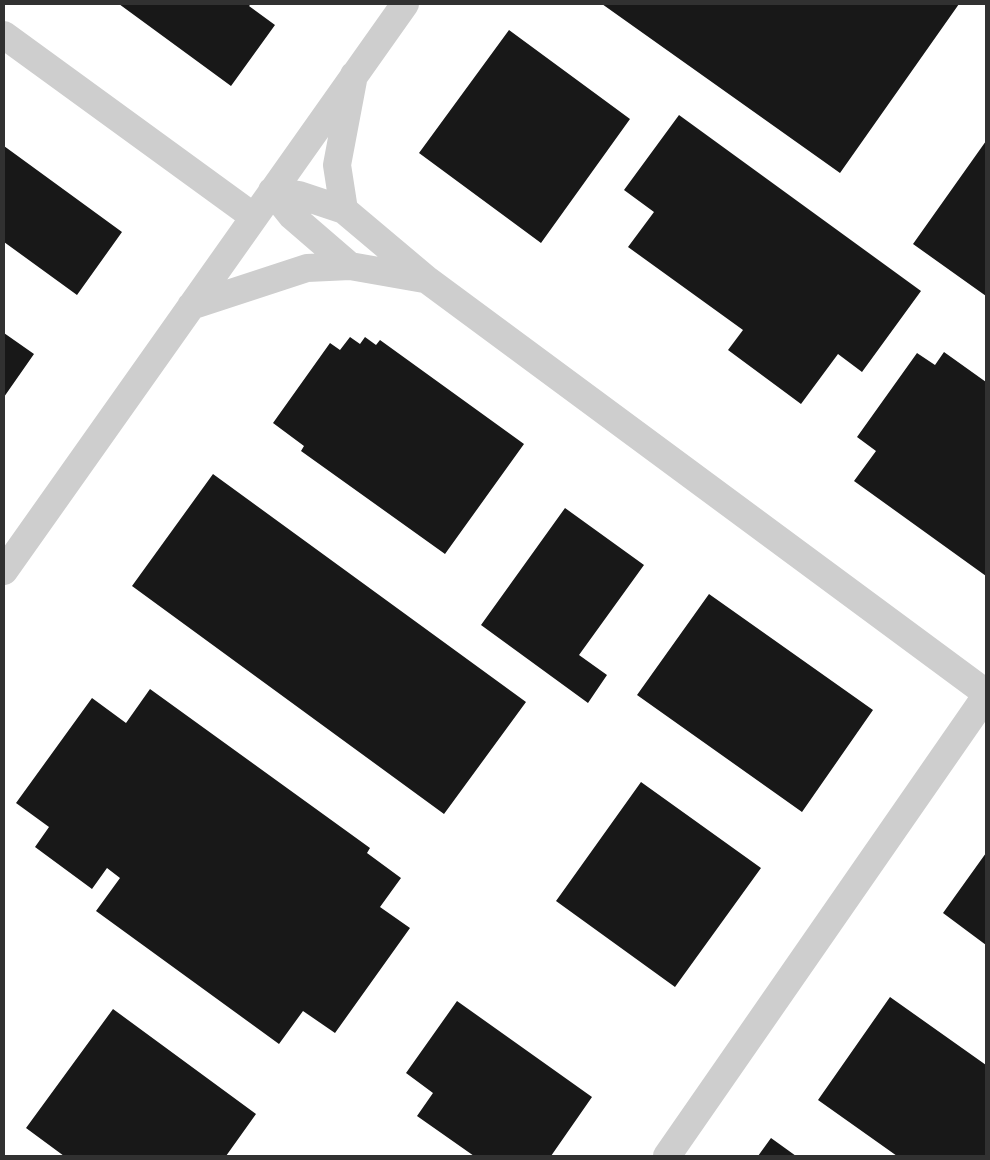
<!DOCTYPE html>
<style>
body{margin:0}
#map{position:relative;width:990px;height:1160px;overflow:hidden;background:#fff;font-family:Ubuntu,sans-serif}
canvas{display:block}
.frame{position:absolute;inset:0;border:5px solid #313131;pointer-events:none}
</style>
<div id="map">
<canvas width="990" height="1160"></canvas>
<div class="frame"></div>
</div>
<script>
const context = document.querySelector('canvas').getContext('2d');
context.lineJoin = 'round';
function fillPath(path, color) { context.fillStyle = color; context.fill(path, 'evenodd'); }
const shape = rows => new Path2D(rows.map(r => 'M' + r).join(''));
function trace(path, color, width, dash) { context.strokeStyle = color; context.lineWidth = width; context.lineCap = dash ? 'butt' : 'round'; context.setLineDash(dash || []); context.stroke(path); }
fillPath(shape([
 [119,4,251,4,249,6,275,25,231,86],
 [602,4,959,4,840,173],
 [509,30,630,119,541,243,419,153],
 [679,115,921,291,862,372,838,354,801,404,728,350,743,330,628,247,654,212,624,190],
 [986,141,986,296,913,244],
 [4,146,122,232,77,295,4,242],
 [4,333,34,354,4,397],
 [350,337,360,344,365,337,376,345,380,340,524,444,445,554,301,451,304,446,273,423,330,343,340,350],
 [944,352,986,382,986,576,854,481,876,451,857,437,917,353,935,365],
 [213,474,526,702,444,814,132,586],
 [565,508,644,565,579,655,607,675,588,703,481,625],
 [709,594,873,710,802,812,637,695],
 [150,689,370,848,367,853,401,878,380,907,410,928,335,1033,303,1011,279,1044,96,911,120,878,107,868,92,889,35,847,49,827,16,803,92,698,126,723],
 [641,782,761,868,675,987,556,901],
 [986,853,986,945,943,913],
 [890,997,986,1065,986,1156,897,1156,818,1100],
 [457,1001,592,1097,551,1156,474,1156,417,1116,433,1093,406,1073],
 [113,1009,256,1114,226,1156,64,1156,26,1128],
 [771,1138,796,1156,758,1156]
]), '#181818');
trace(shape([
 [4,35,254,217],
 [354,75,337,165,344,210,426,279,986,693],
 [272,191,292,216,350,266],
 [272,191,299,195,344,210],
 [191,306,307,268,350,266,424,279],
 [4,571,405,4],
 [667,1156,986,696]
]), '#cecece', 28);
</script>
